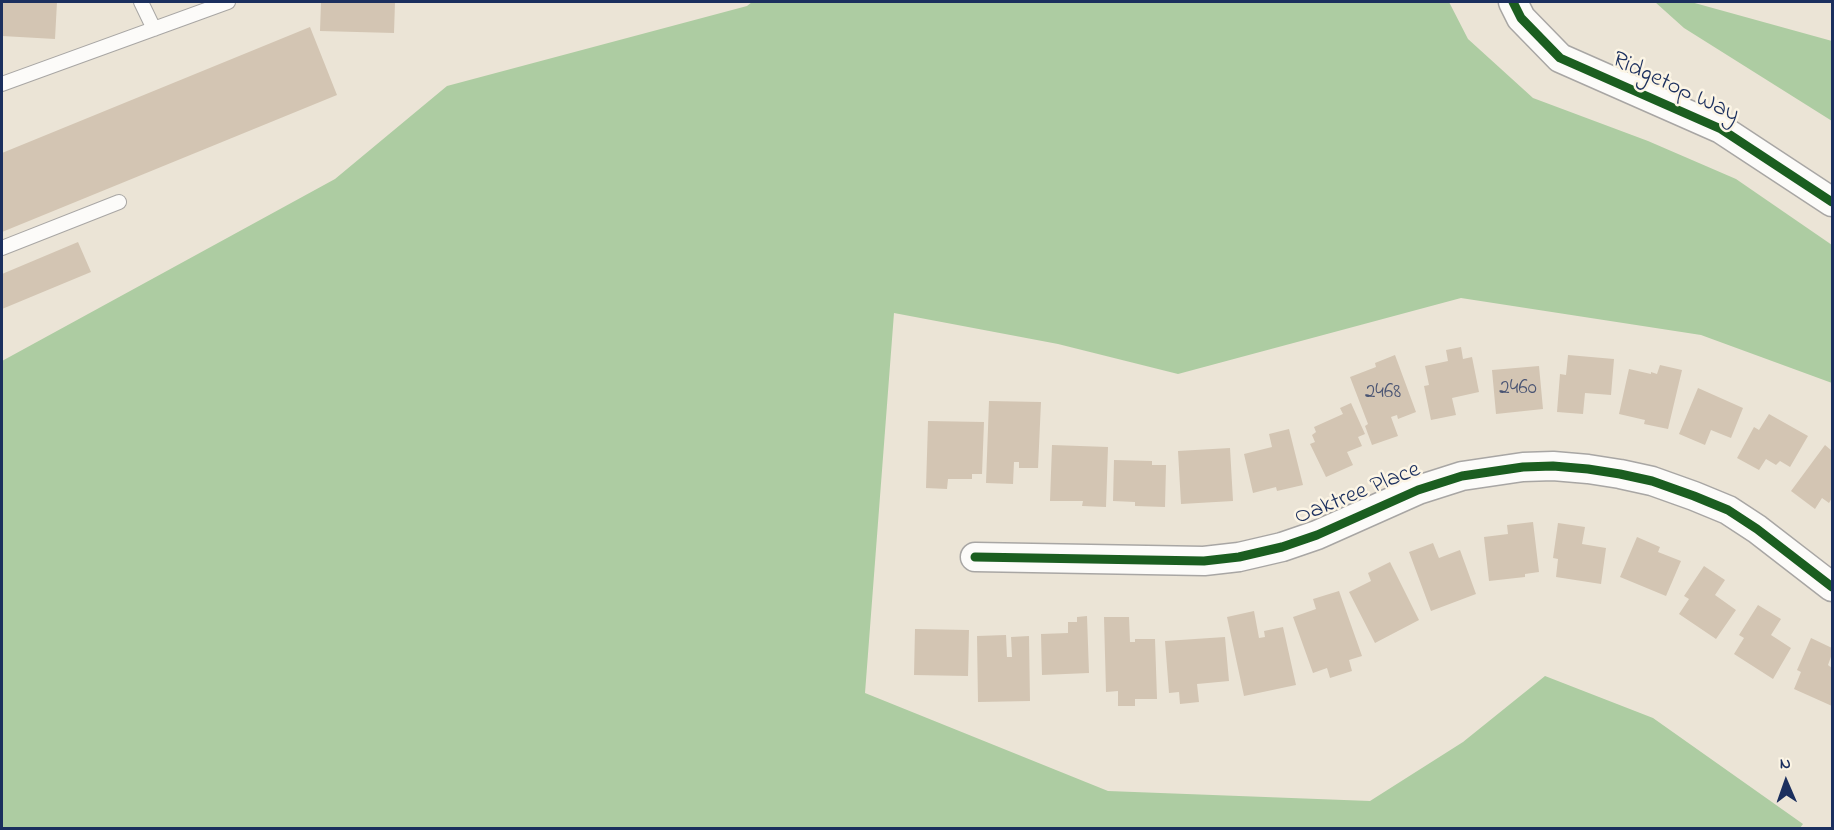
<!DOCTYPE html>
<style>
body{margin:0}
#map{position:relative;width:1834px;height:830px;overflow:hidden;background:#ebe4d6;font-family:"Indie Flower",sans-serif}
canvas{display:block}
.frame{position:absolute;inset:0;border:3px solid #1b2f5e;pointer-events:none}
.north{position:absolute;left:1756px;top:752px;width:60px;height:60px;-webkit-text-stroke:4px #fcf5e5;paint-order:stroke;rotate:358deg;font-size:16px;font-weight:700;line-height:24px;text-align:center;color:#1b2f5e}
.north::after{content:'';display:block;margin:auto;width:21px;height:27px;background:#1b2f5e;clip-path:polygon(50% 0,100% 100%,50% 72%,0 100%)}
</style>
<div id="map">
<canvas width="1834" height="830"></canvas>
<div class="frame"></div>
<div class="north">N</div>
</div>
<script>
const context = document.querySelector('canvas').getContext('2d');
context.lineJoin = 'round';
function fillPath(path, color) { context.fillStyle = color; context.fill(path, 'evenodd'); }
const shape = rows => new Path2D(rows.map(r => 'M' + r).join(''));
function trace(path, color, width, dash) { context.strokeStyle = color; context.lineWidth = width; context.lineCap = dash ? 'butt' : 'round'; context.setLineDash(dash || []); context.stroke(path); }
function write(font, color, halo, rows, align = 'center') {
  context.font = font + ' "Indie Flower",sans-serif'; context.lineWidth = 5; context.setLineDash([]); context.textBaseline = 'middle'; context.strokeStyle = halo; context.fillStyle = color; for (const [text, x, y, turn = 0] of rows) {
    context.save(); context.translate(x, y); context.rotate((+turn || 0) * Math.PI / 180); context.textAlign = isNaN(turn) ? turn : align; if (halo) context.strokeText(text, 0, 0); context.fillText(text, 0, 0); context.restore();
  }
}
fillPath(shape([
 [752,2,1449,2,1468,39,1533,98,1648,141,1736,179,1832,245,1832,383,1701,335,1461,298,1178,374,1058,344,894,313,865,693,1108,791,1370,801,1463,742,1545,676,1653,718,1803,824,1800,828,2,828,2,361,335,179,447,86,747,6],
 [1655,2,1691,2,1832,41,1832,121,1684,28]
]), '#adcca2');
fillPath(shape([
 [2,2,57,2,55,39,2,36],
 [321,2,395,2,394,33,320,31],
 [310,27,337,95,2,232,2,153],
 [78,242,91,272,2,309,2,274],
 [1461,347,1463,359,1472,357,1479,392,1452,398,1456,415,1431,420,1424,386,1429,385,1425,366,1448,361,1446,350],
 [1395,355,1416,412,1398,419,1397,415,1391,417,1398,436,1372,445,1365,426,1368,424,1350,377,1376,367,1375,363],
 [1568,355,1614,359,1611,395,1585,393,1583,414,1557,412,1560,374,1566,375],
 [1660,365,1682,370,1668,429,1644,424,1645,420,1619,414,1629,369,1651,374,1651,372,1657,374],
 [1539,366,1543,409,1496,414,1492,370],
 [1698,388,1743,408,1731,438,1711,430,1705,445,1679,434],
 [989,401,1041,402,1038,468,1019,468,1019,462,1014,462,1013,484,986,483],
 [1351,403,1365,434,1358,437,1362,446,1347,452,1353,465,1326,477,1310,444,1315,442,1312,435,1316,432,1314,427,1343,414,1340,408],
 [1769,414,1808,436,1790,467,1780,461,1776,465,1766,459,1759,470,1737,458,1754,427,1759,430],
 [928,421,984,422,982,474,972,474,972,479,948,479,947,489,926,488],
 [1289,429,1303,485,1277,491,1276,487,1253,493,1244,454,1272,447,1269,434],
 [1052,445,1108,447,1106,507,1082,506,1083,501,1050,501],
 [1825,445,1832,451,1832,498,1829,503,1822,498,1815,509,1791,491],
 [1230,448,1233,501,1181,504,1178,451],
 [1114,460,1152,461,1152,465,1166,465,1165,507,1135,506,1135,502,1113,501],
 [1533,522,1539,572,1525,574,1525,577,1489,581,1484,537,1508,534,1507,525],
 [1558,523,1585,527,1582,544,1606,548,1601,584,1556,577,1558,559,1553,558],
 [1637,537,1660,547,1658,552,1681,561,1666,596,1620,577],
 [1433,543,1439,558,1460,550,1476,594,1431,611,1409,552],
 [1390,562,1419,620,1375,643,1349,592,1371,581,1368,573],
 [1704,566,1725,580,1715,595,1736,610,1716,639,1679,614,1689,599,1684,596],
 [1339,591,1362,656,1349,660,1352,671,1330,678,1327,668,1313,673,1293,617,1316,609,1313,599],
 [1758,605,1781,619,1771,635,1791,648,1773,679,1734,654,1744,638,1739,635],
 [1254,611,1259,638,1265,637,1264,631,1283,627,1296,685,1244,696,1227,617],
 [1087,616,1089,673,1042,675,1041,634,1068,633,1068,622,1077,622,1077,617],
 [1104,617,1129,617,1130,642,1135,642,1135,639,1155,639,1157,699,1135,699,1135,706,1118,706,1118,691,1106,692],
 [915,629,969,630,968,676,914,675],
 [1006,635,1007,657,1012,657,1011,637,1029,636,1030,701,978,702,977,636],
 [1225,637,1229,681,1197,684,1199,702,1180,704,1179,692,1169,693,1165,641],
 [1811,638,1832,648,1832,654,1828,665,1832,668,1832,706,1794,689,1801,672,1797,670]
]), '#d3c5b3');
const lane = shape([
 [141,2,154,29],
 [2,84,228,2],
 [2,248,119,202]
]);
const street = shape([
 [1513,2,1521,18,1560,58,1721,129,1832,202],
 [975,557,1204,561,1239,557,1282,547,1317,535,1418,490,1462,476,1523,467,1553,466,1588,469,1620,474,1652,481,1694,496,1728,510,1757,529,1832,587]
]);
trace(lane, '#a8a6a4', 16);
trace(street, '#a8a6a4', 31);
trace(lane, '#fcfbf9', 14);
trace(street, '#fcfbf9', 28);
trace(shape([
 [1513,2,1521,18,1560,58,1721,129,1832,202],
 [975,557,1204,561,1239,557,1282,547,1317,535,1418,490,1462,476,1523,467,1553,466,1588,469,1620,474,1652,481,1694,496,1728,510,1757,529,1832,587]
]), '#1b5e20', 9);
write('21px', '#495473', null, [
 ["2460",1518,390],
 ["2468",1383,394]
]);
write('24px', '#1b2f5e', '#fcf5e5', [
 ["Ridgetop Way",1675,89,25],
 ["Oaktree Place",1358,495,-22]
]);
</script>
